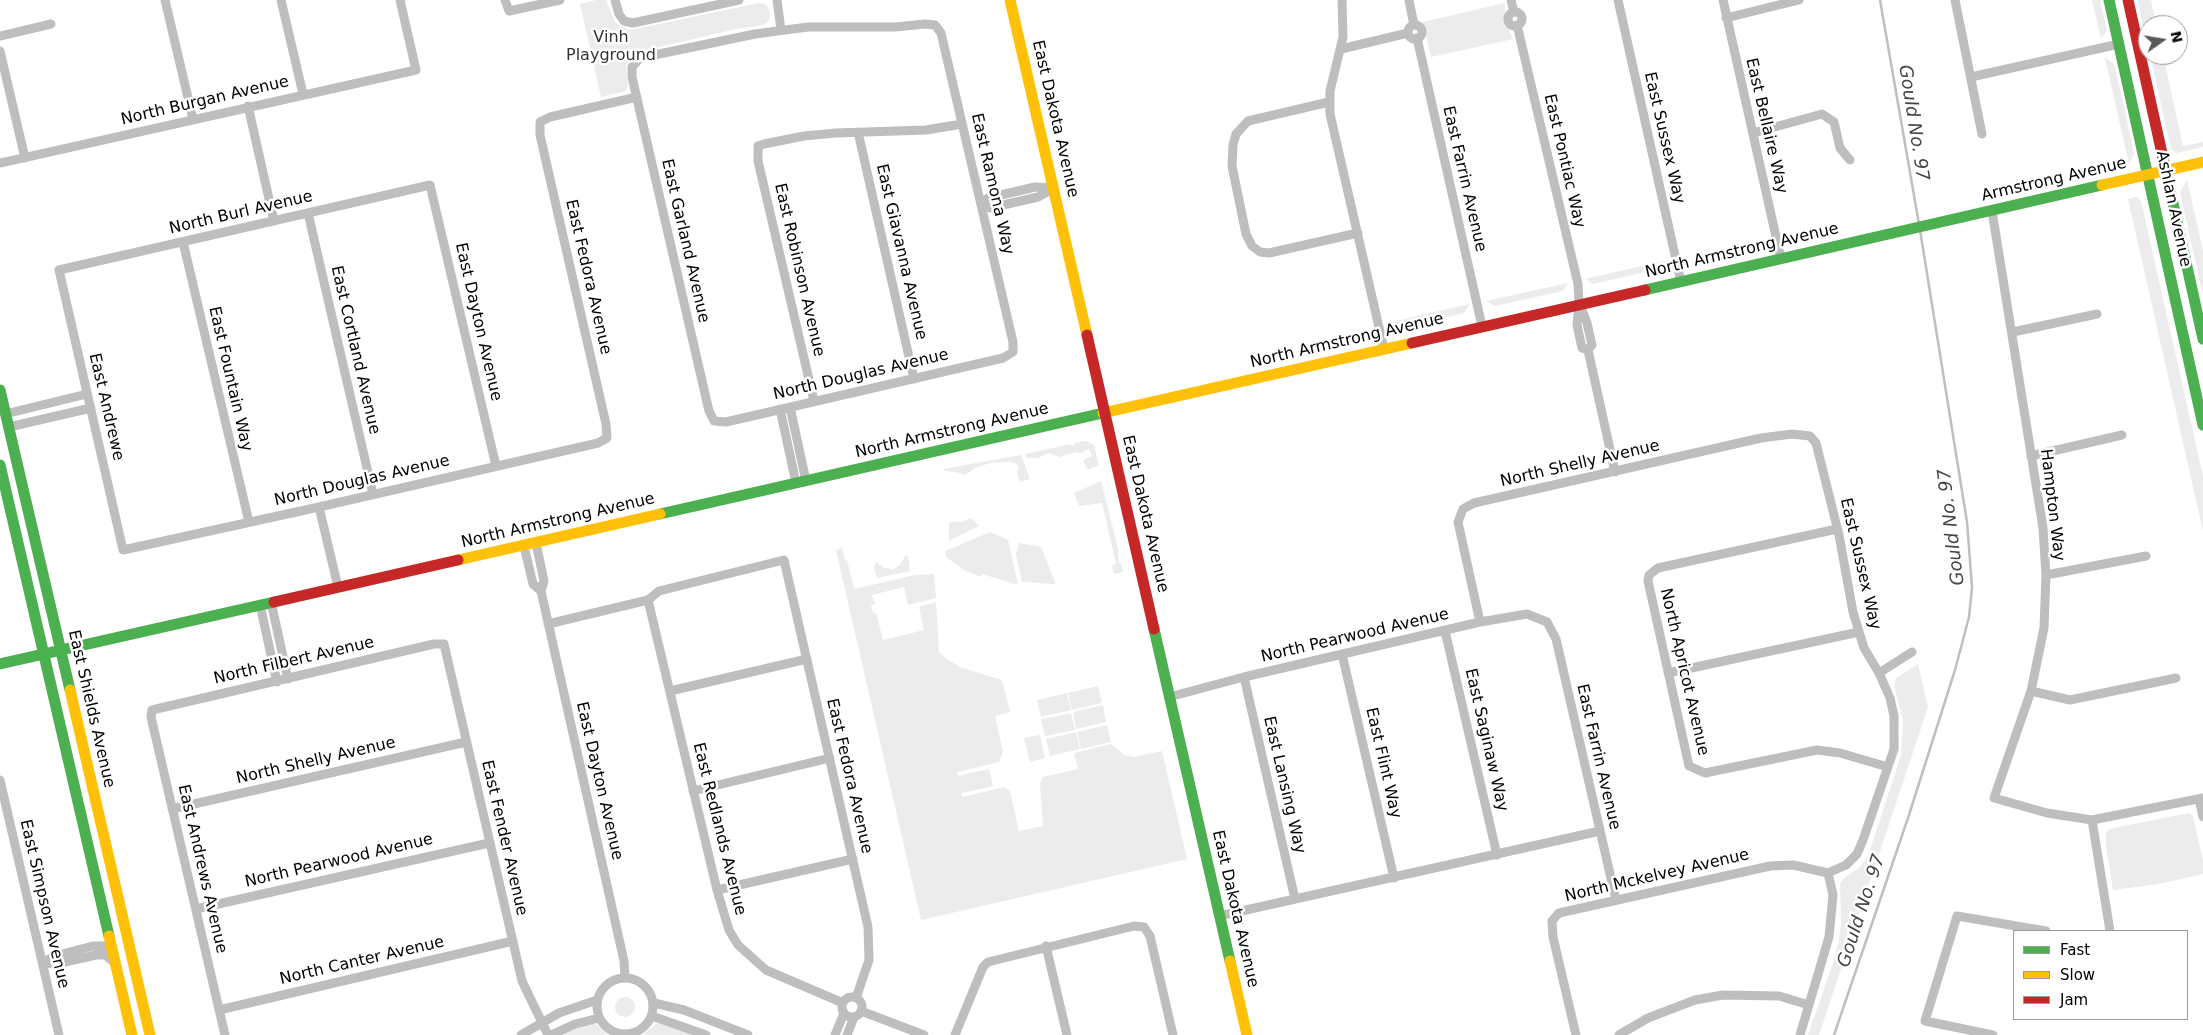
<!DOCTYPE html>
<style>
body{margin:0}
#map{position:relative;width:2203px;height:1035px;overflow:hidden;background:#fff;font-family:"DejaVu Sans",sans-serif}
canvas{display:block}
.legend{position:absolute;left:2013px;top:930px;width:175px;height:90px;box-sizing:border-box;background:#fff;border:1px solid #999;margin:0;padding:6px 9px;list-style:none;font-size:15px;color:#000}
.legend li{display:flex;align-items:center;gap:10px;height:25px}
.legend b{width:25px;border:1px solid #999}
.north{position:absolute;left:2138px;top:15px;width:50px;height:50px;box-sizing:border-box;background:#fff;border:1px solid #999;border-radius:50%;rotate:77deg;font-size:14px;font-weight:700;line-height:20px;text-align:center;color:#000}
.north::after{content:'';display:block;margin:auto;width:18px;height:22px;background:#595959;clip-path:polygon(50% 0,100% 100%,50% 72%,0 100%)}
</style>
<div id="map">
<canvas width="2203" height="1035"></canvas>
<ul class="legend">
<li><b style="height:6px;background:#4caf50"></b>Fast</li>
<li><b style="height:6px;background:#ffc107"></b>Slow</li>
<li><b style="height:6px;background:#c62828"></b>Jam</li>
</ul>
<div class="north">N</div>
</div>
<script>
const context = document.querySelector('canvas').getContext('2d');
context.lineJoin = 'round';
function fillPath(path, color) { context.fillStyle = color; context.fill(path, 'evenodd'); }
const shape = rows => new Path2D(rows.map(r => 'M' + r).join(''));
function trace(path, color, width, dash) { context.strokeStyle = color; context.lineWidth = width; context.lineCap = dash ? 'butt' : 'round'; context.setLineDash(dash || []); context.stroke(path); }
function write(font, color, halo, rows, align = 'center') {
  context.font = font + ' "DejaVu Sans",sans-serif'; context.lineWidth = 5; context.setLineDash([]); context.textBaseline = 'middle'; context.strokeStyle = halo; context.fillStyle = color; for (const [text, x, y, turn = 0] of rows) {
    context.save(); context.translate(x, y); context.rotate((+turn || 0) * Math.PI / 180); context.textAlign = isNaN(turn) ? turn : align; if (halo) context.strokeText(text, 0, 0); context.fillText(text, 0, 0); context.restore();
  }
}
fillPath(shape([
 [596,0,606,0,615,22,622,27,630,30,759,3,765,4,768,7,770,13,769,21,763,25,736,29,638,52,631,57,626,65,628,86,626,91,601,97,580,4],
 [2092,0,2100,0,2107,30,2101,39],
 [2137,0,2151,0,2156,25,2148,25,2148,48],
 [1505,3,1505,21,1513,39,1431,57,1423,22],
 [2150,55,2163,55,2183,146,2203,142,2203,147,2177,153,2171,149],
 [2105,58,2114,64,2122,97,2134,154,2129,164],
 [2187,180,2203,250,2203,296,2180,192],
 [2136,197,2141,201,2203,476,2203,531,2128,199],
 [1668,260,1662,268,1593,284,1585,279],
 [1568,283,1563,291,1495,306,1486,301],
 [1470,304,1464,313,1396,329,1387,323],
 [1086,441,1094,445,1099,465,1090,469,1087,469,1083,460,1092,456,1089,449,1081,453,1075,452,1060,457,1049,453,1038,458,1026,458,1025,454,1071,444,1071,446,1074,445,1074,443],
 [1021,455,1030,479,1020,482,1017,472,1019,466,1015,463,1009,462,990,463,975,468,965,475,956,472,944,471,943,469],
 [1101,481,1118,548,1119,563,1121,563,1123,572,1114,574,1112,565,1116,564,1102,503,1079,506,1074,493],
 [971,518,979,526,949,541,949,522,962,522],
 [990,532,1008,540,1018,585,982,574,980,577,964,570,946,557,945,551],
 [1019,543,1041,547,1056,584,1022,582,1016,554],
 [842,548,845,560,847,560,854,589,915,575,934,574,936,598,908,605,904,587,872,595,875,604,871,605,873,613,876,613,883,640,924,630,919,607,936,602,939,652,947,659,962,668,1002,680,1010,712,995,716,1003,752,999,762,957,772,958,776,989,769,993,786,962,793,962,797,1004,787,1010,791,1019,831,1043,826,1040,784,1043,777,1078,769,1074,753,1111,744,1124,755,1134,757,1162,751,1187,859,921,920,836,550],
 [908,555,910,571,877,578,874,567,876,562,884,568,893,569,900,565,905,556],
 [1918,664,1928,707,1819,1035,1808,1035,1834,960,1839,939,1841,924,1840,884,1843,879,1859,868,1868,856,1901,755,1903,720,1894,686,1896,678],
 [1098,686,1102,703,1072,710,1068,693],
 [1067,693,1071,710,1041,717,1037,700],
 [1103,705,1106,722,1076,729,1073,712],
 [1071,713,1075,730,1045,736,1041,719],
 [1107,725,1111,742,1081,749,1077,732],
 [1076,732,1080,749,1050,756,1046,739],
 [1040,735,1045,758,1030,762,1024,738],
 [2189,813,2193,816,2203,861,2203,874,2159,884,2113,890,2106,846,2106,833,2109,829],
 '615 1007a10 10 0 1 1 20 0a10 10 0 1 1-20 0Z',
 [657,1023,662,1023,695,1035,643,1035],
 [592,1024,596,1024,608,1035,561,1035,580,1026]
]), '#ececec');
trace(shape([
 [1880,0,1919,224],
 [1834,1035,1909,815,1955,670,1969,617,1972,587,1967,522,1920,230]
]), '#bfbfbf', 2.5);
trace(shape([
 [165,0,193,119],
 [281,0,303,94],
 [505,0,509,11,560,0],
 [615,0,619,14,624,21,633,23,739,0],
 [777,0,781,30],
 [1342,0,1343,37,1330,91,1330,114,1384,349],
 [1409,0,1414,25],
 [1511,0,1514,12],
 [1618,0,1681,282],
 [1723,0,1781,259],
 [1955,0,1982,134],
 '1508 19a7 7 0 1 1 14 0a7 7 0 1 1-14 0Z',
 [1726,18,1799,0],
 [925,24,935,25,941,33,1013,342,1013,352,1003,358,726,422,714,421,709,411,632,77,632,67,640,58,755,34,808,27,895,27,925,24],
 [1517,25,1578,284,1579,304,1577,325,1582,348,1588,350],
 '1408 32a7 7 0 1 1 14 0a7 7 0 1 1-14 0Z',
 [0,36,51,24],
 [1417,38,1482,326],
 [1341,49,1408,33],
 [0,51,25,158],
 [1971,77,2119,44],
 [1329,102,1248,121,1236,134,1233,145,1232,166,1246,234,1252,246,1260,252,1269,253,1358,233],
 [248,106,274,221],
 [858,132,914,379],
 [1753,133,1822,114,1834,122,1840,148,1850,160],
 [0,163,416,70,400,0],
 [1035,187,1054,188,1038,197,990,208,981,204,988,198,1035,187],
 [1992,211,2043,528,2046,575,2044,628,2031,691,1994,798,2047,813,2092,820,2203,798],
 [308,213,373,494],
 [183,242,249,522],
 [1580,305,1587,323,1592,345,1588,350,1615,472],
 [2013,332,2097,314],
 [814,401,758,161,758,146,764,144,804,136,836,133,926,130,962,124],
 [790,407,806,481],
 [780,409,796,483],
 [5,414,87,394],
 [9,427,91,408],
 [2031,456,2122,435],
 [496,466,430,185,59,270,123,550,319,507,598,443,607,438,606,424,540,135,540,122,550,117,637,97],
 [319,507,338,587],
 [1837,529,1658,568,1649,575,1648,581,1689,766,1705,773,1817,750,1840,753,1888,767],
 [536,543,544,581,541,591,624,961,625,978],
 [524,546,533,584,541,591],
 [2046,575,2146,556],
 [648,600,717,890,729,930,738,945,766,970,843,1003],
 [271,602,288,679],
 [260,605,277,682],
 [1480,622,1458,522,1463,509,1474,503,1761,438,1792,434,1810,436,1816,443,1839,535,1853,612,1864,648,1879,673,1890,698,1894,716,1894,749,1863,840,1857,854,1846,865,1828,873],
 [548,624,648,600,659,591,784,560,868,927,869,960,856,998],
 [1445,631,1497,855],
 [1342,654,1394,878],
 [1668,673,1859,632],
 [1879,673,1912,652],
 [1244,677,1295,899],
 [670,691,807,659],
 [2031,691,2070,700,2176,678],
 [1169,697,1244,677,1480,622,1527,614,1547,622,1556,639,1616,900],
 [0,780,59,1035],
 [693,791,830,758],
 [2199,799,2203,817],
 [172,809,466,742],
 [2092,820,2110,931],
 [717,890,853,859],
 [196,909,489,843],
 [1219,916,1600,831],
 [1046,946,1067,1035],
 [43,963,56,964,96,955,105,955,116,964],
 [43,963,54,956,93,946,112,946],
 '597 1006a28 28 0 1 1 56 0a28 28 0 1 1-56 0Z',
 '842 1007a10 10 0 1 1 20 0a10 10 0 1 1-20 0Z',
 [654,1003,684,1010,748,1035],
 [219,1010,513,941],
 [861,1011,924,1035],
 [652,1016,706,1035],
 [225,1035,151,717,152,710,434,644,444,644,522,981,548,1035],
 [521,1035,559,1013,597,1000],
 [551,1035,575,1024,599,1018],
 [835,1035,844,1013],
 [847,1035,854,1017],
 [955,1035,983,967,988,962,1134,926,1144,927,1150,936,1173,1035],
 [1576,1035,1553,937,1552,921,1559,913,1770,866,1793,865,1828,873],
 [1619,1035,1648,1018,1695,1000,1723,995,1779,996,1809,1005],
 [1800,1035,1829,937,1833,895,1828,873],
 [1993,1035,1925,1021,1957,916,2046,931]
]), '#bebebe', 9);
trace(shape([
 [2109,0,2203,425],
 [2167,176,2203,339],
 [1645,290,2102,185],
 [0,390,70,690],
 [0,465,109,936],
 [660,514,1103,413],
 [1154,629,1230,961],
 [0,664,274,602]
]), '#4caf50', 11);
trace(shape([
 [1010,0,1087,335],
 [2102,185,2203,162],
 [1103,413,1412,343],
 [458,560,660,514],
 [70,690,150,1035],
 [109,936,132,1035],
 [1230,961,1247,1035]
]), '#ffc107', 11);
trace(shape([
 [2128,0,2167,176],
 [1087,335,1154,629],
 [1412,343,1645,290],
 [274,602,458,560]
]), '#c62828', 11);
write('16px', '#333', '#fff', [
 ["Vinh",611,38],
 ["Playground",611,56]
]);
write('16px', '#000', '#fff', [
 ["North Burgan Avenue",205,101,-13],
 ["East Dakota Avenue",1055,119,77],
 ["East Bellaire Way",1766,126,77],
 ["East Sussex Way",1664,138,77],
 ["East Pontiac Way",1564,161,77],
 ["East Farrin Avenue",1464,179,77],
 ["Armstrong Avenue",2054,180,-13],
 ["East Ramona Way",992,184,77],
 ["Ashlan Avenue",2173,209,78],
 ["North Burl Avenue",241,213,-13],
 ["East Garland Avenue",685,241,77],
 ["North Armstrong Avenue",1742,251,-13],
 ["East Giavanna Avenue",901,252,77],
 ["East Robinson Avenue",799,270,77],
 ["East Fedora Avenue",588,277,77],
 ["East Dayton Avenue",478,322,77],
 ["North Armstrong Avenue",1347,341,-13],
 ["East Cortland Avenue",355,350,77],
 ["North Douglas Avenue",861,375,-13],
 ["East Fountain Way",230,379,77],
 ["East Andrewe",106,407,77],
 ["North Armstrong Avenue",952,431,-13],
 ["North Shelly Avenue",1580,464,-13],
 ["North Douglas Avenue",362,481,-13],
 ["Hampton Way",2052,505,83],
 ["East Dakota Avenue",1145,514,77],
 ["North Armstrong Avenue",558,521,-13],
 ["East Sussex Way",1860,564,77],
 ["North Pearwood Avenue",1355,636,-13],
 ["North Filbert Avenue",294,661,-13],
 ["North Apricot Avenue",1684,672,77],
 ["East Shields Avenue",91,709,77],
 ["East Saginaw Way",1486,740,77],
 ["East Farrin Avenue",1598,757,77],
 ["North Shelly Avenue",316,761,-13],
 ["East Flint Way",1383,763,77],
 ["East Fedora Avenue",849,776,77],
 ["East Dayton Avenue",599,781,77],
 ["East Lansing Way",1284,785,77],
 ["East Redlands Avenue",719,829,76],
 ["East Fender Avenue",504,838,77],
 ["North Pearwood Avenue",339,861,-13],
 ["East Andrews Avenue",202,869,77],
 ["North Mckelvey Avenue",1657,876,-13],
 ["East Simpson Avenue",44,904,77],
 ["East Dakota Avenue",1235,909,77],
 ["North Canter Avenue",362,961,-13]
]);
write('italic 18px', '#444', '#fff', [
 ["Gould No. 97",1913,123,81],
 ["Gould No. 97",1952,527,-97],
 ["Gould No. 97",1862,911,-72]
]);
</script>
